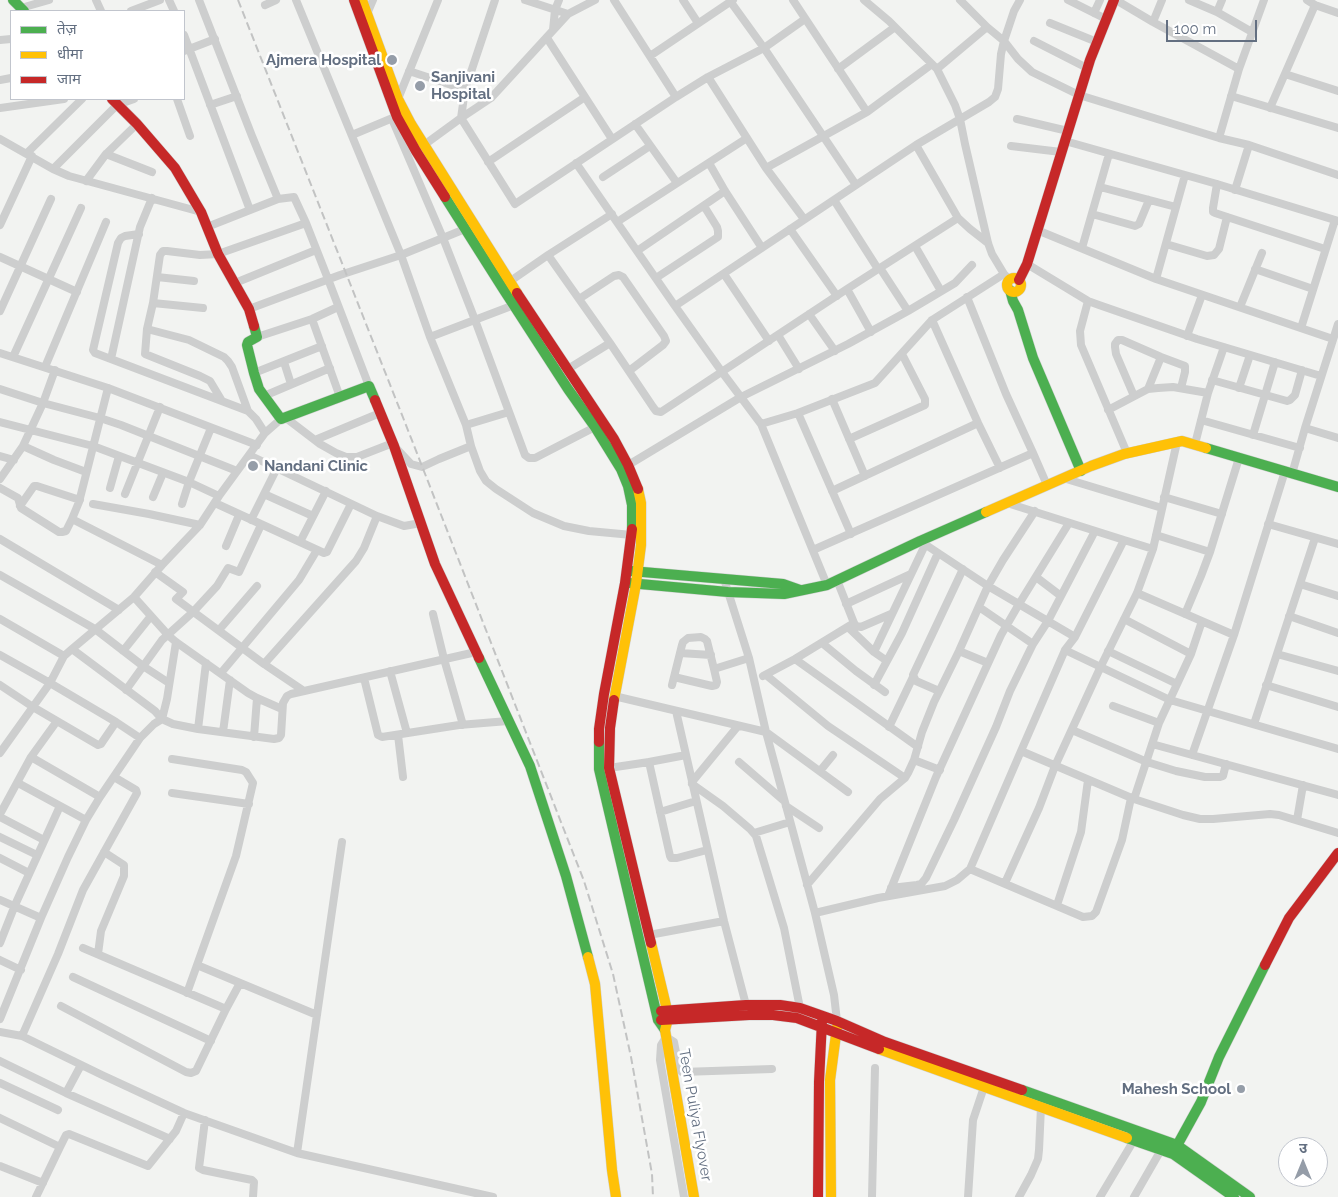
<!DOCTYPE html>
<meta charset="utf-8">
<style>
body{margin:0}
#map{position:relative;width:1338px;height:1197px;overflow:hidden;background:#f2f3f1;font-family:Raleway,"Noto Sans Devanagari",sans-serif}
canvas{display:block}
.legend{position:absolute;left:10px;top:10px;width:175px;height:90px;box-sizing:border-box;background:#fff;border:1px solid #c1c5cd;margin:0;padding:6px 9px;list-style:none;font-size:15px;color:#636f81}
.legend li{display:flex;align-items:center;gap:10px;height:25px}
.legend b{width:25px;border:1px solid #c1c5cd}
.north{position:absolute;left:1278px;top:1137px;width:50px;height:50px;box-sizing:border-box;background:#fff;border:1px solid #c1c5cd;border-radius:50%;rotate:0deg;font-size:14px;font-weight:700;line-height:20px;text-align:center;color:#636f81}
.north::after{content:'';display:block;margin:auto;width:18px;height:22px;background:#959da8;clip-path:polygon(50% 0,100% 100%,50% 72%,0 100%)}
.scale{position:absolute;left:1166px;top:20px;width:91px;height:22px;box-sizing:border-box;border:2px solid #636f81;border-top:0;padding-left:6px;font-size:15px;line-height:18px;white-space:nowrap;color:#636f81;-webkit-text-stroke:4px #fff;paint-order:stroke}
</style>
<div id="map">
<canvas width="1338" height="1197"></canvas>
<ul class="legend">
<li><b style="height:6px;background:#4caf50"></b>तेज़</li>
<li><b style="height:6px;background:#ffc107"></b>धीमा</li>
<li><b style="height:6px;background:#c62828"></b>जाम</li>
</ul>
<div class="north">उ</div>
<div class="scale">100 m</div>
</div>
<script>
const context = document.querySelector('canvas').getContext('2d');
context.lineJoin = 'round';
const shape = rows => new Path2D(rows.map(r => 'M' + r).join(''));
function trace(path, color, width, dash) { context.strokeStyle = color; context.lineWidth = width; context.lineCap = dash ? 'butt' : 'round'; context.setLineDash(dash || []); context.stroke(path); }
function write(font, color, halo, rows, align = 'center') {
  context.font = font + ' Raleway,sans-serif'; context.lineWidth = 5; context.setLineDash([]); context.textBaseline = 'middle'; context.strokeStyle = halo; context.fillStyle = color; for (const [text, x, y, turn = 0] of rows) {
    context.save(); context.translate(x, y); context.rotate((+turn || 0) * Math.PI / 180); context.textAlign = isNaN(turn) ? turn : align; if (halo) context.strokeText(text, 0, 0); context.fillText(text, 0, 0); context.restore();
  }
}
const fast = shape([
 [13,0,24,11],
 [445,197,502,287,568,389,595,427,621,469,628,486,632,505,632,529],
 [1010,290,1013,301,1018,310,1033,358,1081,471],
 [254,326,257,337,248,342,247,345,254,373,259,389,281,419,369,386,375,400],
 [1206,448,1338,487],
 [631,571,783,584,800,590],
 [629,583,728,592,784,594,827,585,920,541,986,512],
 [479,658,530,766,566,876,588,957],
 [599,742,599,769,658,1020,665,1030],
 [1022,1090,1177,1145,1250,1197],
 [1127,1138,1173,1154,1234,1197],
 [1174,1151,1201,1102,1219,1057,1265,965]
]);
const slow = shape([
 [362,0,398,99,411,124,517,293],
 '1007 285a7 7 0 1 1 14 0a7 7 0 1 1-14 0Z',
 [986,512,1091,466,1124,454,1182,441,1206,448],
 [614,700,636,584,641,545,641,503,638,489],
 [651,943,667,1010,668,1019,665,1030,694,1197],
 [588,957,595,984,612,1170,616,1197],
 [879,1049,1127,1138],
 [831,1197,830,1080,837,1027]
]);
const jam = shape([
 [354,0,397,117,416,151,445,197],
 [112,99,137,124,175,168,201,212,218,254,249,309,254,326],
 [1019,280,1027,264,1090,60,1114,0],
 [517,293,614,439,628,465,638,489],
 [375,400,394,446,435,564,479,658],
 [614,700,610,728,609,768,651,943],
 [599,742,599,729,604,694,625,583,632,529],
 [1265,965,1289,918,1338,853],
 [661,1011,746,1005,780,1005,800,1008,837,1021,885,1042,1022,1090],
 [661,1020,749,1015,773,1015,797,1018,879,1049],
 [818,1197,819,1082,822,1021]
]);
trace(fast, '#cfd0d0', 11);
trace(slow, '#cfd0d0', 11);
trace(jam, '#cfd0d0', 11);
trace(shape([
 [96,0,101,11],
 [169,0,174,11],
 [199,0,252,136,278,199],
 [296,0,401,255,430,337,466,425,471,446],
 [683,0,698,23],
 [793,0,867,112,932,64],
 [864,0,889,21,937,69,955,105,960,119,965,144,988,243,992,254,1004,274,1010,280],
 [960,0,987,27,1004,41,1018,59,1032,72,1079,95,1219,138,1249,145,1338,175],
 [1068,0,1106,19],
 [1116,0,1153,22,1239,69],
 [1189,0,1217,12,1252,32],
 [1307,0,1315,5,1338,13],
 [730,1,764,48,856,185],
 [265,5,276,0],
 [21,8,49,0],
 [131,11,160,0],
 [1217,12,1222,0],
 [1094,13,1100,0],
 [367,14,373,0],
 [568,14,595,0],
 [1153,22,1162,0],
 [1050,23,1097,42],
 [553,30,555,10,559,0],
 [184,35,250,210],
 [547,38,612,139],
 [0,40,11,39],
 [1034,41,1087,68],
 [184,51,215,39],
 [650,56,733,0],
 [838,69,895,27],
 [937,69,987,27],
 [409,71,491,98],
 [1285,74,1338,91],
 [708,77,766,168,867,112],
 [0,80,11,78],
 [1231,96,1338,128],
 [676,97,708,77,764,48,805,19],
 [177,99,190,136],
 [398,99,438,0],
 [210,105,237,96],
 [0,108,64,99],
 [1270,108,1315,5],
 [461,118,491,98,568,14,525,0],
 [461,118,465,90,495,0],
 [392,119,443,238,475,320,525,455,529,458,535,458,595,427],
 [1017,119,1068,131],
 [635,124,677,183],
 [352,135,395,117],
 [1219,138,1239,69,1264,0],
 [0,139,53,169,69,176,201,212],
 [1065,141,1217,184,1338,221],
 [424,145,461,118,515,204,676,97,614,0],
 [916,145,958,218,970,229,988,243],
 [1011,146,1061,152],
 [27,153,82,99],
 [106,154,152,172],
 [488,162,585,97],
 [576,163,675,306,916,145,989,102,995,97,998,89,1001,54,1004,41,1014,11,1020,0],
 [709,163,725,191,762,248],
 [766,168,804,219],
 [53,169,117,105,134,99],
 [603,177,650,146],
 [86,181,106,154,137,124],
 [1217,184,1213,208,1213,212,1215,213,1325,249],
 [1100,187,1176,207],
 [1235,190,1249,145],
 [834,200,878,269],
 [1092,214,1135,226,1139,224,1149,200],
 [617,222,747,138],
 [0,225,32,156],
 [207,227,278,199,294,197,306,223,328,279,369,386],
 [790,229,837,296],
 [1037,230,1156,279,1333,339],
 [139,234,125,236,121,238,118,243,93,350,95,353,248,411,256,419,265,433],
 [1166,244,1207,256,1214,255,1219,249,1227,217],
 [915,246,941,291],
 [1082,248,1109,154],
 [637,251,725,191],
 [548,255,610,343,653,407,656,411,661,412,847,289,958,218],
 [0,257,77,292],
 [1027,264,1088,301,1099,305,1197,339,1321,376],
 [880,268,908,311],
 [1255,269,1313,289],
 [724,274,769,341],
 [157,277,194,281],
 [656,278,718,237,718,231,717,227,704,206],
 [1156,279,1185,175],
 [509,282,548,255,612,214],
 [235,283,316,250],
 [847,289,871,332],
 [967,297,1006,394,1033,453,1047,485],
 [579,299,614,276,619,275,623,277,664,336,666,341,663,345,629,371],
 [1088,301,1080,331,1081,345,1127,453],
 [153,303,203,308],
 [675,306,722,372,761,424,827,585],
 [1240,307,1262,253],
 [249,309,340,275,401,255,465,229],
 [0,311,51,199],
 [809,314,835,351],
 [312,319,340,397],
 [932,320,978,423,1000,468],
 [1338,324,1305,428,1338,438],
 [1301,328,1335,220],
 [147,329,189,340,224,357,228,361,232,367,248,411],
 [778,335,799,369],
 [1187,336,1202,295],
 [257,337,312,319,338,307],
 [430,337,514,305],
 [0,353,108,388,257,445],
 [13,357,81,208],
 [111,359,140,227,152,198],
 [284,362,291,384],
 [45,367,106,222],
 [568,369,610,343],
 [254,373,322,346],
 [1212,380,1287,401,1290,400,1295,395,1302,370],
 [1239,388,1250,355],
 [0,389,43,403,100,418,121,425,237,471],
 [1148,389,1161,357],
 [264,396,330,368],
 [1134,396,1116,354,1115,347,1115,344,1118,340,1122,340,1161,357,1185,366,1185,372,1181,388],
 [832,399,865,476],
 [222,401,210,381,200,376,145,354,147,329,153,303,160,255,163,251,167,251,200,255,218,254,306,223],
 [1108,410,1148,389,1158,388,1173,387,1208,393],
 [798,413,851,534],
 [286,418,320,444,336,453,346,457,357,457,393,443],
 [1201,420,1300,448],
 [0,422,93,446,189,482,219,496],
 [761,424,798,413,875,383,932,320,1004,274],
 [466,425,509,412],
 [1253,435,1275,362],
 [849,439,925,405,925,399,902,354],
 [315,440,380,413],
 [1195,444,1208,393,1224,347],
 [23,446,54,460,86,472],
 [396,448,411,464,422,467,439,459,471,446,480,471,486,481,496,489,533,513,564,526,589,531,632,535],
 [249,455,377,516,404,526,421,523],
 [0,456,14,460],
 [625,467,741,397,848,344,908,311,955,283,972,265],
 [1292,474,1305,428],
 [1063,478,1162,508],
 [0,479,23,446,43,403,55,370],
 [0,488,18,498,21,508,59,532,62,532,66,531,72,519,79,502,108,388],
 [110,488,119,456],
 [832,491,978,423],
 [125,494,160,407],
 [264,494,313,516],
 [153,497,163,473],
 [1164,497,1222,514],
 [215,503,324,553,327,552,351,504],
 [1007,503,1124,540,1075,637,1065,650,1170,700,1338,749],
 [93,504,149,514,200,525],
 [182,504,189,482,211,428],
 [20,506,34,486,37,486,80,500],
 [72,519,162,565],
 [251,520,277,468],
 [1268,524,1338,544],
 [1156,535,1210,552],
 [0,539,119,610],
 [1124,540,1153,549,1177,442],
 [920,541,988,586,1075,637],
 [300,542,326,491],
 [226,546,239,515],
 [813,550,1033,453],
 [155,572,183,592,176,599,264,664,304,691],
 [0,575,95,629,143,666,169,683],
 [1036,577,1061,596],
 [724,579,749,658,766,732,815,913,834,995,837,1021],
 [837,580,854,623,856,626,861,627,891,614],
 [1300,584,1338,596],
 [1137,593,1234,635],
 [134,597,169,636,176,642,248,693,257,698,282,709],
 [846,604,911,574],
 [979,607,1033,644],
 [433,614,444,659,463,725],
 [1185,614,1201,576,1210,552,1239,458],
 [1289,616,1338,633],
 [0,619,64,656],
 [1124,619,1191,654],
 [1202,621,1191,654,1159,723,1134,799,1183,815,1200,819,1213,819,1270,814,1279,815,1338,833],
 [848,627,874,652,887,661],
 [219,630,257,586],
 [822,643,856,671,885,692],
 [72,649,155,711,162,719,173,724,198,729,274,739,279,738,281,735,283,703,287,696,291,694,476,652],
 [1065,650,1021,751,1134,799],
 [123,651,151,616],
 [959,651,988,663],
 [1108,651,1177,684],
 [874,652,925,545],
 [680,653,711,655],
 [1277,654,1338,671],
 [0,655,50,683,116,722,140,738],
 [795,659,918,747],
 [264,664,356,561,364,548,377,516],
 [714,669,749,658],
 [390,671,407,733],
 [221,673,299,580,317,550],
 [766,675,828,726,905,778],
 [763,676,795,659,854,623],
 [364,678,378,735,382,737,459,725,508,721],
 [0,685,33,707,98,745,101,744,103,741,116,722],
 [672,685,682,645,683,642,688,638,701,637,705,639,707,641,714,669,717,682,716,685,712,686,674,677],
 [874,685,902,633,938,553],
 [1266,685,1338,707],
 [126,690,162,640,193,612,217,586,228,568,239,572,261,525],
 [939,691,916,681,913,675,963,569],
 [614,696,766,732,848,792],
 [1113,706,1159,723],
 [676,711,724,921,746,1005],
 [1254,724,1315,538],
 [889,727,913,677],
 [198,729,206,663],
 [1072,730,1147,762,1176,771,1205,777,1220,777,1223,776,1226,764],
 [223,732,230,680],
 [398,735,403,777],
 [254,737,257,698],
 [1152,744,1338,795],
 [0,753,50,683,64,656,72,649,134,597,162,565,200,525,219,496,265,433,281,419],
 [1192,755,1234,635,1285,471],
 [31,757,100,797],
 [172,759,242,770,246,772,253,783,236,856,187,993],
 [914,760,940,770],
 [649,762,670,856,671,858,677,858,707,850],
 [739,762,783,800],
 [609,768,649,762,686,755],
 [820,771,833,755],
 [692,782,738,726],
 [18,783,86,820],
 [692,784,723,806,750,829,756,836,784,928,800,1008],
 [172,793,249,804],
 [786,806,819,828],
 [660,812,696,801],
 [0,814,31,757,57,721],
 [0,817,44,840],
 [1297,820,1303,785],
 [754,833,790,822],
 [0,837,37,855],
 [0,858,29,873],
 [970,869,1083,917,1092,916,1096,912,1122,840,1131,798],
 [1005,883,1039,808,1055,766,1101,666,1137,593,1153,549],
 [807,885,880,799,905,778,908,773,914,760,922,732,934,702,959,651,988,586,1003,560,1035,511],
 [891,888,917,885,921,884,926,878,954,820,996,727,1010,691,1033,644,1048,621,1095,531],
 [888,896,936,777,1001,635,1019,604,1069,523],
 [0,900,41,918],
 [1057,905,1081,832,1088,780],
 [815,913,878,898,945,886,957,880,970,869,1021,751],
 [649,935,724,921],
 [0,943,15,905,60,806],
 [83,948,226,1009],
 [98,954,101,931,124,876,124,865,104,852],
 [0,960,21,970],
 [197,965,317,1015],
 [73,977,211,1041],
 [61,1006,186,1072,191,1073,196,1071,226,1009,240,983],
 [0,1019,41,918,68,857,86,820,100,797,140,738,154,724,162,719,167,699,176,642],
 [0,1032,22,1036,102,1075,184,1113,297,1153,493,1197],
 [22,1036,58,954,83,890,137,793,136,790,114,777],
 [0,1061,66,1093,170,1139],
 [0,1083,58,1110],
 [66,1093,81,1065],
 [0,1118,60,1147],
 [205,1120,199,1168,203,1170,252,1180,254,1182,253,1197],
 [297,1153,342,842],
 [0,1166,43,1183],
 [36,1197,60,1147,66,1135,69,1134,148,1166,176,1131,184,1113],
 [684,1197,660,1060,661,1045,666,1037,674,1042,679,1068,682,1072,772,1069],
 [872,1197,875,1068],
 [968,1197,973,1120,984,1087],
 [1019,1197,1031,1175,1038,1159,1039,1150,1041,1107],
 [1100,1197,1134,1140],
 [1134,1197,1161,1150]
]), '#cdcece', 8);
trace(fast, '#4caf50', 10);
trace(slow, '#ffc107', 10);
trace(jam, '#c62828', 10);
trace(shape([
 [238,0,404,420,584,881,613,974,631,1057,652,1174,653,1197]
]), '#c2c3c3', 2, [8, 4]);
for (const [x, y, r, color] of [
 [392,60,6,"#959da8"],
 [420,86,6,"#959da8"],
 [253,466,6,"#959da8"],
 [1241,1089,5,"#959da8"]
]) { const dot = new Path2D(); dot.arc(x, y, r, 0, 2 * Math.PI); context.fillStyle = color; context.fill(dot); trace(dot, '#fff', 2); }
write('bold 15px', '#636f81', '#fff', [
 ["Ajmera Hospital",381,60],
 ["Sanjivani",431,77,"left"],
 ["Hospital",431,94,"left"],
 ["Nandani Clinic",264,466,"left"],
 ["Mahesh School",1231,1089]
], 'right');
write('15px', '#636f81', '#fff', [
 ["Teen Puliya Flyover",695,1115,80]
]);
</script>
